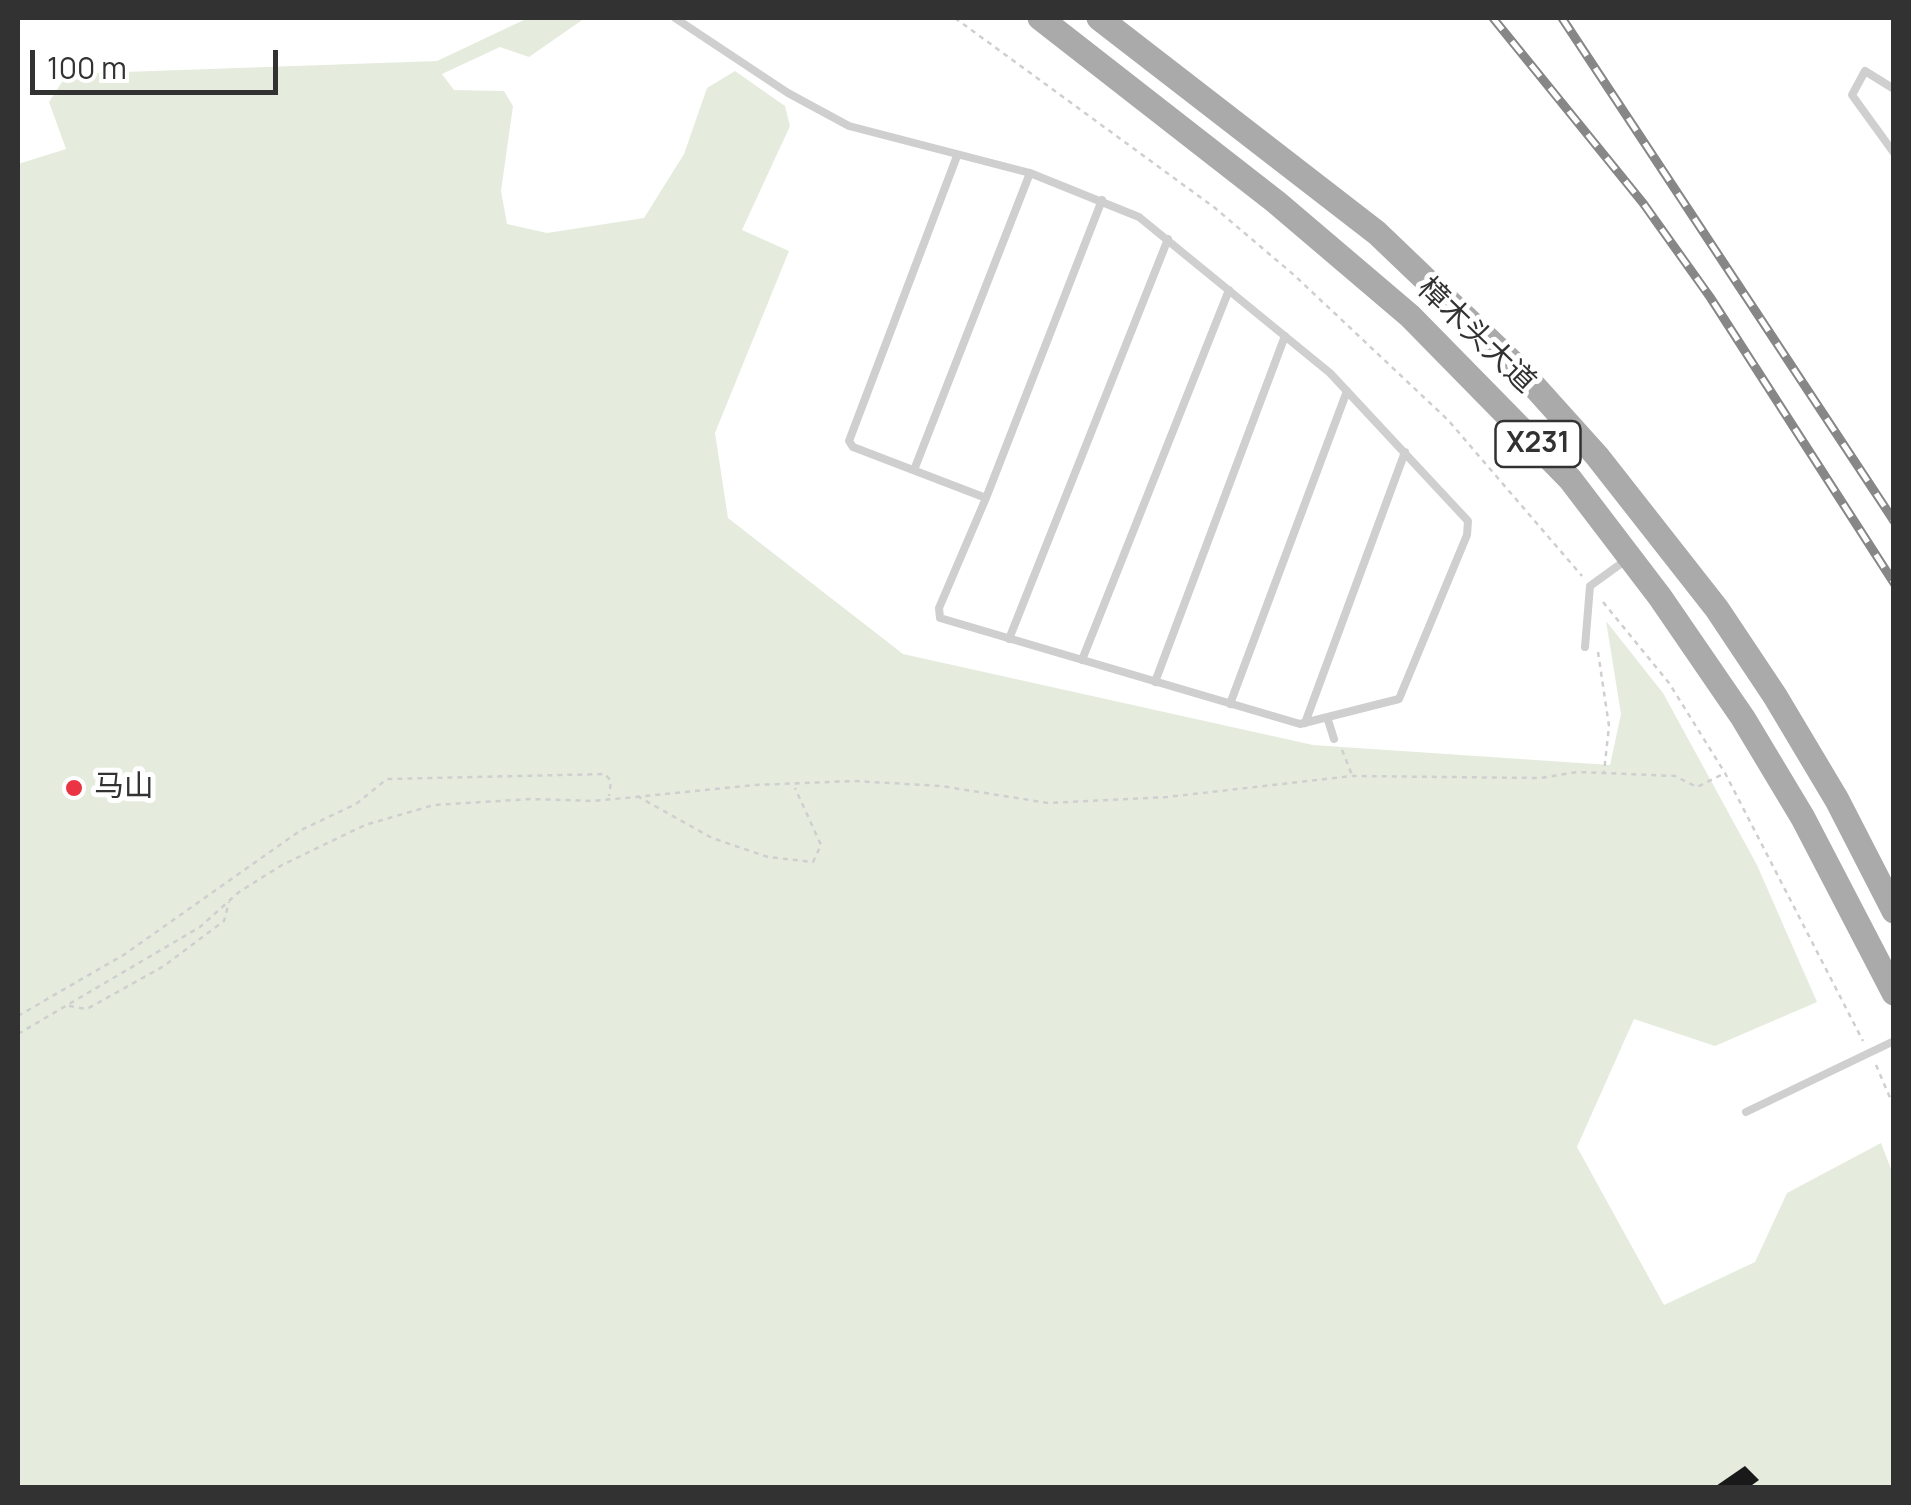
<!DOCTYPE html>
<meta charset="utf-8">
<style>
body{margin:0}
#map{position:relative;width:1911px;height:1505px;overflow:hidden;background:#fff;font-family:Manrope,sans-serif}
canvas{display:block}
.frame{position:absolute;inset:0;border:20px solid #323232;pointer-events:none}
.scale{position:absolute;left:30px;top:50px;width:248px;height:45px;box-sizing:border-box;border:5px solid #323232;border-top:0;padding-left:12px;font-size:30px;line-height:35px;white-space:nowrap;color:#323232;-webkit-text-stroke:8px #fff;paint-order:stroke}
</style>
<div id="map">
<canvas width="1911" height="1505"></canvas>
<div class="frame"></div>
<div class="scale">100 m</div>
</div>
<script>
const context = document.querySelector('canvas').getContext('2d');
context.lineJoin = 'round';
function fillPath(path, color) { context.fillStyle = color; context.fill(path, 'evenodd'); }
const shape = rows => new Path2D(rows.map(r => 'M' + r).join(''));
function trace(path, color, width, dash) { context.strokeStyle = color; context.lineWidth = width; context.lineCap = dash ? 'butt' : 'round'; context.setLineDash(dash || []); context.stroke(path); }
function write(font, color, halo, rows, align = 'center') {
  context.font = font + ' Manrope,"Noto Sans SC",sans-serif'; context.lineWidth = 10; context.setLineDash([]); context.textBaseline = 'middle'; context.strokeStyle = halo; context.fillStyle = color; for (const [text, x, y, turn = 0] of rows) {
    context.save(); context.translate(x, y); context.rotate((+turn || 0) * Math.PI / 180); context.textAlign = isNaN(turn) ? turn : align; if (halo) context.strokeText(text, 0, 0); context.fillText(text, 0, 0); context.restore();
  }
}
fillPath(shape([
 [528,18,585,18,529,57,500,47,442,74,454,90,504,91,513,106,501,191,507,224,547,233,644,218,684,154,707,88,735,71,785,106,790,126,742,230,789,251,715,433,728,518,903,654,1313,745,1610,765,1621,714,1606,621,1663,693,1757,865,1817,1002,1715,1046,1634,1019,1577,1147,1664,1305,1755,1262,1787,1193,1881,1143,1893,1174,1893,1487,18,1488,18,164,66,149,49,102,67,74,437,61]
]), '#e5ecde');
fillPath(shape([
 [1745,1466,1759,1480,1748,1488,1713,1488]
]), '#191919');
trace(shape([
 [955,18,1215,208,1294,275,1448,420,1582,576],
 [1603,602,1669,683,1725,773,1863,1041],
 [1598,652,1609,726,1604,772],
 [1342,750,1352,775],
 [637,796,712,838,768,857,813,862,821,845,795,788],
 [69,1006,87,1009,164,966,224,921,229,902],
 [18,1016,125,954,301,830,356,804,387,779,605,774,611,781,609,796],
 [18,1034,200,927,239,892,282,865,365,825,434,805,531,799,594,801,755,785,854,781,941,786,1048,803,1167,797,1352,776,1540,778,1578,772,1675,776,1697,787,1725,773],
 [1876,1065,1894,1107]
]), '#cfcfcf', 2.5, [5, 5]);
trace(shape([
 [675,18,788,93,849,126,1030,173,1139,217,1330,373,1468,521,1467,535,1399,699,1300,724,940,618,939,608,986,498,853,447,849,441,957,156],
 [1894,89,1865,71,1852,95,1894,153],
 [914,470,1030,173],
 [986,498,1102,200],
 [1009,639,1168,239],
 [1585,647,1590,586,1626,560],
 [1082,660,1229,290],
 [1155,682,1285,336],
 [1230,704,1347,391],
 [1328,720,1334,739],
 [1305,723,1405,452],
 [1746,1112,1894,1041]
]), '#cfcfcf', 8);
trace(shape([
 [1040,18,1276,202,1410,316,1570,479,1660,597,1743,718,1803,818,1894,993],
 [1099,18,1377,233,1516,366,1597,456,1717,609,1775,696,1837,800,1894,911]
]), '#aaa', 25);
const rail = shape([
 [1493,18,1643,203,1710,297,1894,583],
 [1562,18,1894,521]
]);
trace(rail, '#878787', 9);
trace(rail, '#fff', 5, [15]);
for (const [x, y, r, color] of [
 [74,788,10,"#ea3343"]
]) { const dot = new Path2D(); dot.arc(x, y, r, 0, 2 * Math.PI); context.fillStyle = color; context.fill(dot); trace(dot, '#fff', 4); }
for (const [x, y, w] of [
 [1538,444,85]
]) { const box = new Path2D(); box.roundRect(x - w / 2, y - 23, w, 46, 8); context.fillStyle = '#fff'; context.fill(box); trace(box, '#323232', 2.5); }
write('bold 28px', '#323232', null, [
 ["X231",1538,444]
]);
write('30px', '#323232', '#fff', [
 ["樟木头大道",1476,336,44]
]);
write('30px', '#323232', '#fff', [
 ["马山",94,788]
], 'left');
</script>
